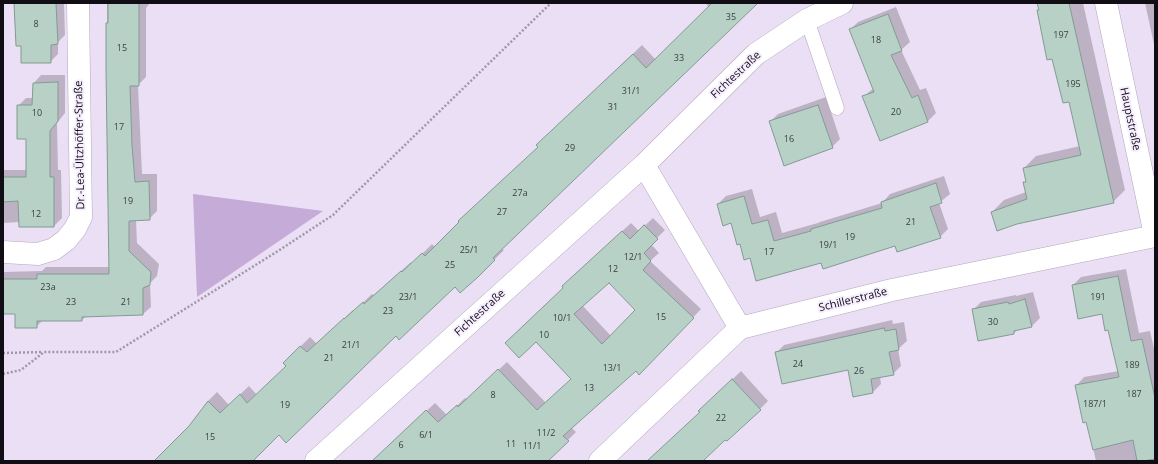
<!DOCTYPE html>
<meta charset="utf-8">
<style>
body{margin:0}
#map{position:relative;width:1158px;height:464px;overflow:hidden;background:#ebdff5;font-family:"Open Sans",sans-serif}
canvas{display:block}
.frame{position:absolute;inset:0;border:4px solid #110d14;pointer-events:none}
</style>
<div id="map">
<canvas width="1158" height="464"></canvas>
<div class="frame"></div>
</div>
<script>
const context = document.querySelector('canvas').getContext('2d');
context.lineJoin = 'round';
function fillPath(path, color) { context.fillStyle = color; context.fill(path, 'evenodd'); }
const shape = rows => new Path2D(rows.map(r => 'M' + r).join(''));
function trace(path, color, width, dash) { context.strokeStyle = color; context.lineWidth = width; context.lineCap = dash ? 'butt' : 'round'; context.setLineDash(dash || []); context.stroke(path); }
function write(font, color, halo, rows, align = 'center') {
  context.font = font + ' "Open Sans",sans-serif'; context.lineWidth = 4; context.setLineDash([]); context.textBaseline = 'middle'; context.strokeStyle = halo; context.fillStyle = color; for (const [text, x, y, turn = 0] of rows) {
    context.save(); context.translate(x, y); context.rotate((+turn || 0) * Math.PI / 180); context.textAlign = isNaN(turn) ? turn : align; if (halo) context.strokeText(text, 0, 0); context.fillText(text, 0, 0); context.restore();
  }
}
fillPath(shape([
 [193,194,323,211,197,297]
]), '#c4abd8');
fillPath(shape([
 [15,3,64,3,65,35,58,42,58,54,50,62],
 [107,3,150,3,146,8,146,77,138,85,142,174,157,174,157,211,149,219,136,220,137,243,159,264,157,276,150,283,151,307,143,314,86,316,82,320,43,320,36,327,16,313,3,313,3,272,42,271,46,267,110,267,107,170],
 [705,3,756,3,502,249,504,250,494,260,455,286,279,434,251,461,169,461,190,426,208,401,217,392,229,405,249,386,257,395,287,366,284,363,310,337,317,344,353,310,354,311,372,294,374,295,411,262,412,264,432,244,435,247,539,147,546,136,642,45,656,60,709,7],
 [1038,3,1083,3,1125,190,1113,202,992,212,1004,200,1026,192,1024,183,1027,180,1024,168,1036,156,1080,146,1070,101],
 [1145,3,1155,3,1155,49],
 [896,7,910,42,901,50,920,90,926,88,936,113,928,121,881,140,864,96,874,88,850,30,858,22],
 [41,75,65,75,65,113,57,123,58,170,61,170,62,218,54,226,20,222,3,223,3,170,27,170,27,138,18,106,26,98,33,98,34,83],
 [826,97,840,139,832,147,770,122,778,114],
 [944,176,950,194,939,203,948,229,940,237,896,245,822,261,751,257,740,243,732,222,718,204,726,196,752,189,760,217,776,212,782,233,818,223,820,222,882,203,890,194],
 [653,218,665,230,651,244,659,253,650,261,701,309,648,365,636,369,571,427,576,432,547,461,384,461,387,448,435,403,447,415,465,398,467,399,507,362,546,403,572,379,564,287,571,278,631,223,639,231],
 [609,282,636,310,611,336,582,305],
 [1126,269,1139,333,1150,331,1155,353,1155,461,1096,461,1087,421,1076,386,1084,377,1119,371,1109,329,1103,313,1073,285,1081,277],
 [1033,292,1040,318,1032,326,1018,329,1014,333,973,310,981,302,1016,295,1016,296],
 [892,320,893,324,904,322,907,341,898,349,901,366,893,374,880,377,881,384,873,392,854,395,848,369,776,353,784,345],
 [741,371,768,401,760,409,727,440,725,438,701,461,648,461,701,412,708,403]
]), '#0003');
const building = shape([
 [14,3,56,3,58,44,51,45,51,63,21,63,21,46,16,46,14,3],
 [108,3,139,3,139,86,130,86,132,145,135,182,149,181,150,220,129,221,129,251,151,272,150,285,143,288,143,315,82,317,82,321,37,321,37,328,15,328,15,314,3,314,3,279,37,279,37,274,109,274,106,70,106,23,108,23,108,3],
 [712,3,758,3,493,258,495,260,478,277,460,293,455,287,399,340,396,336,286,443,279,435,253,461,154,461,189,426,208,401,220,413,240,394,247,403,286,366,283,363,300,346,307,352,344,318,344,319,363,302,364,304,401,271,402,272,422,253,425,256,459,222,458,221,538,147,536,145,633,54,646,68,712,3],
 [1037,3,1069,3,1114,203,1017,224,997,231,991,212,1027,199,1023,182,1026,182,1023,168,1081,155,1069,102,1063,103,1052,59,1047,60,1037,10,1039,10,1037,3],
 [888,14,902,51,891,55,912,98,918,95,928,122,880,141,862,96,874,92,849,29,888,14],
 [58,82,58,121,50,131,50,177,54,177,54,227,19,227,18,201,3,202,3,177,26,177,26,139,17,139,17,105,32,105,33,83,58,82],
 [818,105,833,148,784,166,769,121,818,105],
 [936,183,942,203,930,207,941,238,897,252,895,246,823,269,821,263,756,281,750,258,744,260,740,244,737,245,731,223,723,226,717,204,744,196,752,224,768,220,774,241,811,231,811,229,882,208,881,202,936,183],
 [644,225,658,239,644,253,651,261,643,270,694,318,639,375,636,371,563,436,569,441,548,461,372,461,426,410,438,422,457,405,458,407,498,369,537,410,571,379,536,342,519,358,505,343,563,288,562,286,622,231,630,239,644,225],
 [609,283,635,310,602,344,574,314,609,283],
 [1118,276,1131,341,1142,339,1155,398,1155,459,1143,461,1137,461,1133,440,1093,450,1086,422,1083,423,1075,385,1119,377,1108,330,1105,331,1102,314,1078,319,1072,285,1118,276],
 [1025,299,1032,327,1014,331,1014,334,978,341,972,309,1008,302,1009,304,1025,299],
 [884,328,885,331,896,329,899,350,889,352,894,375,871,379,873,393,853,397,848,370,782,384,775,352,884,328],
 [732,379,761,410,727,441,725,440,703,461,647,461,700,412,698,411,732,379]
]);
fillPath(building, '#b7d1c7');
trace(building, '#829b91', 1);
const lane = shape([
 [807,20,837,108]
]);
const street = shape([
 [644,165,756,54,807,20,842,3],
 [3,252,38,254,54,249,66,240,75,229,81,217,78,3],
 [316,461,644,165,740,328],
 [600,461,740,328,892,290,1155,236]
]);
const secondary = shape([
 [1106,3,1155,235]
]);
trace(lane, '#b2a7bb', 15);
trace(street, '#b2a7bb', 23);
trace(secondary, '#b2a7bb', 23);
trace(shape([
 [3,353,43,352],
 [3,374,21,370,44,352,116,352,278,251,333,215,551,3]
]), '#a097a8', 2.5, [2, 2]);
trace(lane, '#fff', 14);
trace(street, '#fff', 22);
trace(secondary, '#fff', 22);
write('9px', '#3a3e41', null, [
 ["35",731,17],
 ["8",36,24],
 ["197",1061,35],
 ["18",876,40],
 ["15",122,48],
 ["33",679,58],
 ["195",1073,84],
 ["31/1",631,91],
 ["31",613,107],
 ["20",896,112],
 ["10",37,113],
 ["17",119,127],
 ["16",789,139],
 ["29",570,148],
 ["27a",520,193],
 ["19",128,201],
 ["27",502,212],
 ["12",36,214],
 ["21",911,222],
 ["19",850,237],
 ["19/1",828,245],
 ["25/1",469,250],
 ["17",769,252],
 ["12/1",633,257],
 ["25",450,265],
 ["12",613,269],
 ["23a",48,287],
 ["23/1",408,297],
 ["191",1098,297],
 ["23",71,302],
 ["21",126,302],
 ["23",388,311],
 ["15",661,317],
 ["10/1",562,318],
 ["30",993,322],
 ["10",544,335],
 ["21/1",351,345],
 ["21",329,358],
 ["24",798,364],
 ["189",1132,365],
 ["13/1",612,368],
 ["26",859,371],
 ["13",589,388],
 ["187",1134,394],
 ["8",493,395],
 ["187/1",1095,404],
 ["19",285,405],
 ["22",721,418],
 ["11/2",546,433],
 ["6/1",426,435],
 ["15",210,437],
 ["11",511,444],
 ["6",401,445],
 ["11/1",532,446]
]);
write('11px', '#110d14', '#f7eeff', [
 ["Fichtestraße",736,75,-43],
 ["Hauptstraße",1130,119,78],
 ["Dr.-Lea-Ültzhöffer-Straße",80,145,-91],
 ["Schillerstraße",853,300,-14],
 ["Fichtestraße",480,313,-42]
]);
</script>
